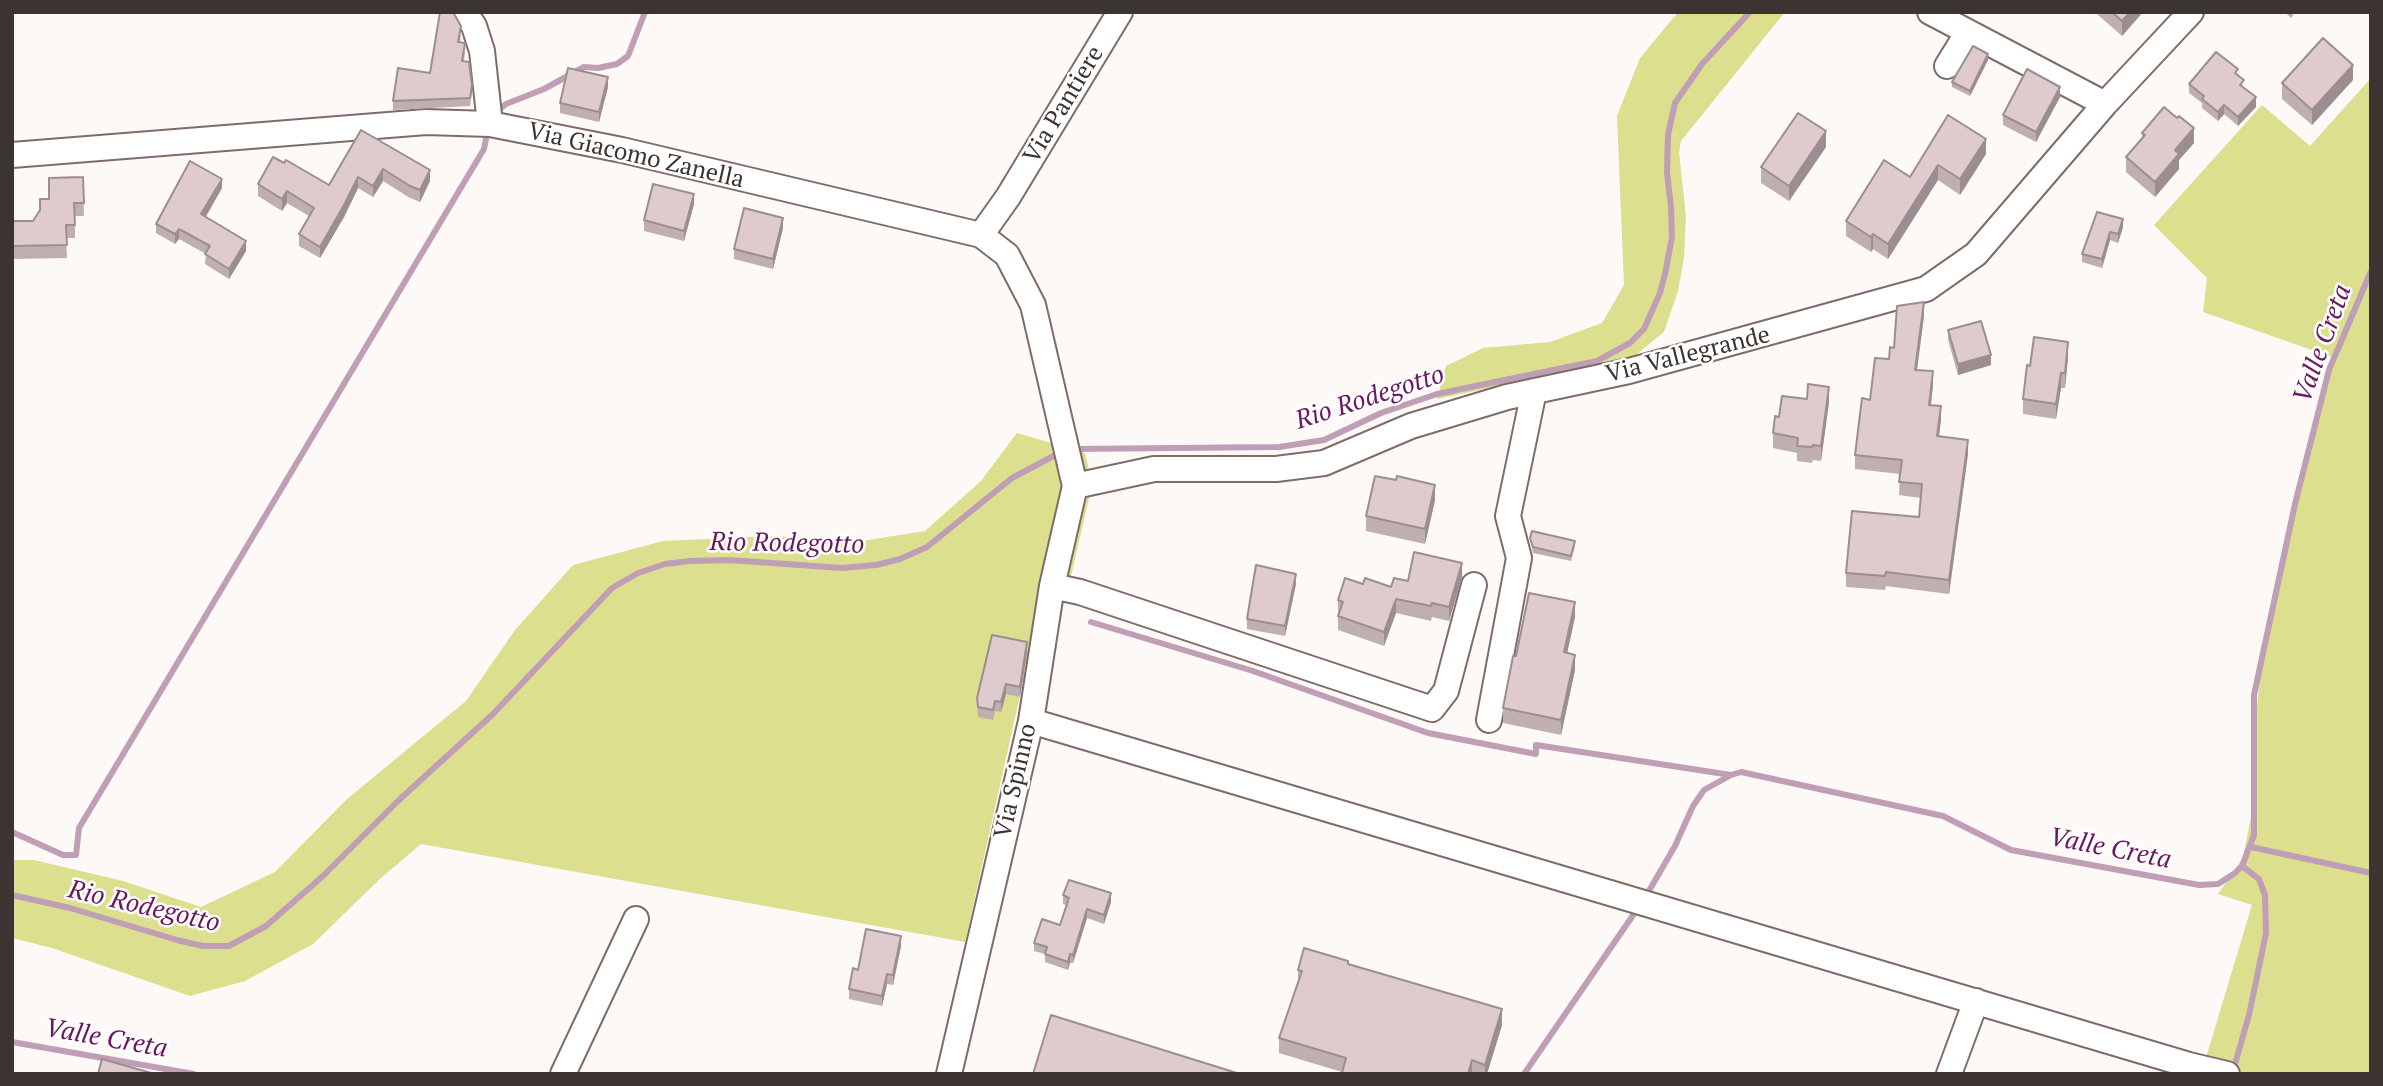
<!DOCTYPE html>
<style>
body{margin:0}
#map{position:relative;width:2383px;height:1086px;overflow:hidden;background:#fcf9f7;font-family:"PT Serif",serif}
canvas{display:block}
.frame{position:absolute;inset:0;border:14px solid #3b3431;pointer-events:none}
</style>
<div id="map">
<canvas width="2383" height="1086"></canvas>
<div class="frame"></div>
</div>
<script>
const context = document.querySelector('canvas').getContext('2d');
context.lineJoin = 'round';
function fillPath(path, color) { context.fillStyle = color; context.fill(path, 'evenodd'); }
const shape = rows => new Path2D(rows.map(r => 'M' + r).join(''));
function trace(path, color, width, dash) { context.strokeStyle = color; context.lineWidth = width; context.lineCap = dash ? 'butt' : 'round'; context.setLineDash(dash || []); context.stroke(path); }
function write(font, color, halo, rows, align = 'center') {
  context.font = font + ' "PT Serif",serif'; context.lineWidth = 5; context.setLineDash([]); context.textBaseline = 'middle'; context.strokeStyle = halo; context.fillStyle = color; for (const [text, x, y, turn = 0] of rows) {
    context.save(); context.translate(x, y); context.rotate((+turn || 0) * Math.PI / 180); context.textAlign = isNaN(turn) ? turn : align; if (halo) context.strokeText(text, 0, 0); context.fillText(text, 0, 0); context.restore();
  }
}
fillPath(shape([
 [1678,12,1785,12,1681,141,1679,152,1686,217,1684,258,1678,291,1664,332,1632,358,1437,399,1446,366,1483,348,1550,342,1602,323,1624,285,1617,116,1640,58],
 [2371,78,2371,1074,2201,1074,2252,905,2218,894,2243,858,2253,806,2256,718,2263,645,2298,496,2335,358,2203,312,2207,278,2154,225,2262,105,2310,146],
 [1017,433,1085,453,1091,478,1090,494,1068,589,1031,646,965,942,421,844,381,878,313,944,245,981,190,996,52,948,12,938,12,860,34,860,123,881,201,907,275,872,347,799,466,701,515,630,573,565,663,541,772,536,862,541,925,531,981,481]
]), '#dcdf8e');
trace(shape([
 [495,113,506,104,544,89,584,67,598,68,617,64,628,56,645,12],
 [1071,449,1279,447,1324,440,1381,413,1437,394,1597,361,1630,343,1644,329,1660,293,1665,274,1672,237,1671,206,1667,173,1668,135,1675,103,1702,64,1750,12],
 [1091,622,1253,671,1428,733,1536,754,1536,745,1731,775],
 [12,832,63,855,76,855,79,828,484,149,488,129],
 [2251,847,2371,873],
 [12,895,70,908,177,940,203,946,229,946,266,926,323,876,400,799,492,715,612,588,638,573,665,564,690,561,729,560,842,568,876,565,900,559,927,547,1012,478,1061,452],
 [1646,896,1675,846,1693,806,1704,790,1731,775,1741,772,1943,816,2011,850,2199,885,2218,884,2235,873,2242,866,2254,835,2254,695,2295,504,2329,370,2371,271],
 [12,1042,194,1074],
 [2233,1071,2249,1015,2266,933,2265,895,2259,879,2242,866],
 [1524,1074,1638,908]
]), '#bf9eb6', 6);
const minor = shape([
 [465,12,474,26,482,51,490,124],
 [1930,12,2105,104],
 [1947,66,1968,32],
 [12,155,426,122,490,124,622,150,981,235,1007,255,1033,305,1075,486,1052,586,1031,721,949,1074],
 [981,235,1008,197,1120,12],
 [1075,486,1154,469,1276,469,1324,463,1411,426,1507,397,1629,371,1926,289,1976,254,2105,104,2191,12],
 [1052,586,1080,592,1432,709,1446,691,1474,585],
 [1489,720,1519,558,1508,516,1534,391],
 [1031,721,2189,1065,2227,1074],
 [563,1074,636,919],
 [1949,1074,1976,1001]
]);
trace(minor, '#7e6d67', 28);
trace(minor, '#fff', 24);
fillPath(shape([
 [2097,12,2143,12,2122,36,2097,14],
 [2285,12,2295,12,2291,18],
 [461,34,460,42,465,52,464,61,472,93,470,106,393,110,393,101,430,73],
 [1988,60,1970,96,1952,87,1952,82],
 [2238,75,2244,89,2256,107,2238,126,2224,114,2218,121,2202,108,2202,103,2189,93,2189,84],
 [2353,80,2312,125,2282,99,2282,83],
 [608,87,599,122,560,113,560,103],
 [2060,97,2036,142,2003,125,2003,115],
 [1948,115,1986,154,1960,195,1938,180,1888,259,1873,249,1871,252,1846,236,1846,221,1910,177],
 [361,130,430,181,420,202,410,198,383,181,373,197,358,188,344,217,320,258,299,246,299,234,309,216,287,203,282,211,258,196,258,184,284,163,329,185],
 [2142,133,2194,143,2179,160,2179,169,2155,197,2126,172,2126,157,2142,138],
 [1826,147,1789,201,1761,183,1761,167],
 [83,177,84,216,75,216,75,238,66,238,67,258,12,259,12,221,33,221,49,199],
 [222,188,206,217,246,251,229,279,205,264,206,254,179,239,175,244,156,233,156,224],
 [694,204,684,241,644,231,644,220],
 [2097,212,2123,227,2118,243,2110,240,2102,268,2082,262,2082,254],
 [783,228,773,269,734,259,734,249],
 [1924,316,1917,370,1933,385,1931,405,1941,420,1939,436,1968,454,1949,594,1886,586,1885,590,1846,587,1846,573,1919,517,1921,498,1899,495,1900,474,1855,469,1855,455,1870,400,1894,348],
 [1948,330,1991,365,1958,375,1948,340],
 [2068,357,2065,388,2061,388,2056,419,2023,414,2023,399,2030,366],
 [1829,402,1821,461,1813,460,1812,463,1797,461,1797,453,1773,448,1773,433],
 [1396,480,1435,500,1425,544,1366,531,1366,516],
 [1530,538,1575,546,1571,561,1533,553],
 [1462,577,1449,621,1432,617,1431,621,1396,613,1384,646,1338,630,1338,600,1363,584,1391,587,1408,581],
 [1296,584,1285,636,1247,629,1247,619],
 [1575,617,1567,653,1575,670,1561,735,1503,723,1503,708,1516,656],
 [1027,652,1020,697,1006,694,1001,712,995,711,993,720,978,717,977,698],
 [1063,895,1111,902,1104,924,1087,918,1073,963,1070,963,1068,970,1045,962,1045,954,1034,951,1034,943,1060,925,1066,905,1063,904],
 [901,946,893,985,887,984,882,1006,849,999,849,989,858,970],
 [1348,964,1502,1025,1487,1074,1342,1074,1342,1072,1279,1053,1279,1038,1298,984,1298,970]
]), '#c0afb1');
fillPath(shape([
 [2130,12,2143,12,2122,36,2122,21],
 [1988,54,1988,60,1970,96,1970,91],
 [2353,65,2353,80,2312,125,2312,110],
 [608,77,608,87,599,122,599,112],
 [2060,87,2060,97,2036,142,2036,132],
 [2256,97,2256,107,2238,126,2238,117],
 [2224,105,2224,114,2218,121,2218,112],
 [2194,128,2194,143,2179,160,2179,169,2155,197,2155,182,2175,150],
 [1826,131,1826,147,1789,201,1789,186],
 [1986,139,1986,154,1960,195,1960,179],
 [1938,165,1938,180,1888,259,1888,244],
 [383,169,383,181,373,197,373,186],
 [430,170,430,181,420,202,420,190],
 [358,177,358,188,344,217,320,258,320,247],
 [222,179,222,188,201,224,201,214],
 [287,191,287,203,282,211,282,199],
 [694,194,694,204,684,241,684,231],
 [783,218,783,228,773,269,773,259],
 [2123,219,2123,227,2118,243,2118,234],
 [179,229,179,239,175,244,175,234],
 [2110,232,2110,240,2102,268,2102,259],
 [1873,234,1873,249,1871,252,1871,237],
 [246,241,246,251,229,279,229,269],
 [1924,302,1924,316,1915,384,1915,370],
 [2068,342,2068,357,2065,388,2065,373],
 [1991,355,1991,365,1958,375,1958,364],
 [1933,371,1933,385,1929,419,1929,405],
 [2061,373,2061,388,2056,419,2056,404],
 [1829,387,1829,402,1821,461,1821,446],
 [1941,406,1941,420,1937,450,1937,436],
 [1968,440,1968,454,1949,594,1949,580],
 [1435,485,1435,500,1425,544,1425,529],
 [1462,563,1462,577,1449,621,1449,607],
 [1296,574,1296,584,1285,636,1285,626],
 [1396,599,1396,613,1384,646,1384,632],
 [1575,602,1575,617,1564,667,1564,652],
 [1027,642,1027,652,1020,697,1020,687],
 [1575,655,1575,670,1561,735,1561,720],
 [1006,684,1006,694,1001,712,1001,702],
 [1111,893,1111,902,1104,924,1104,915],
 [1087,909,1087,918,1073,963,1073,955],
 [901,936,901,946,893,985,893,975],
 [1070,954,1070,963,1068,970,1068,962],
 [887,974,887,984,882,1006,882,996],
 [1502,1009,1502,1025,1487,1074,1485,1074,1485,1065],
 [1472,1060,1472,1074,1468,1074]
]), '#9c8e90');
const building = shape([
 [440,12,453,12,461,26,458,42,465,43,462,61,469,62,472,85,470,98,393,101,398,68,430,73,440,12],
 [2112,12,2130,12,2122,21,2112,12],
 [2323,38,2353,65,2312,110,2282,83,2323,38],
 [1973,46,1988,54,1970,91,1952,82,1973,46],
 [2216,52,2238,69,2235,73,2244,80,2240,85,2256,97,2238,117,2224,105,2218,112,2202,99,2204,96,2189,84,2216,52],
 [568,68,608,77,599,112,560,103,568,68],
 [2027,69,2060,87,2036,132,2003,115,2027,69],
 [2164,107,2177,118,2179,116,2194,128,2175,150,2179,154,2155,182,2126,157,2145,135,2142,133,2164,107],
 [1798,113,1826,131,1789,186,1761,167,1798,113],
 [1948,115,1986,139,1960,179,1938,165,1888,244,1873,234,1871,237,1846,221,1884,160,1910,177,1948,115],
 [361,130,430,170,420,190,410,186,383,169,373,186,358,177,344,205,320,247,299,234,314,208,287,191,282,199,258,184,273,157,284,163,286,160,329,185,361,130],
 [190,161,222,179,201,214,246,241,229,269,205,254,210,246,179,229,175,234,156,224,190,161],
 [83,177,84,203,74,203,75,225,66,225,67,245,12,246,12,221,33,221,40,210,40,199,49,199,49,178,83,177],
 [653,184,694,194,684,231,644,220,653,184],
 [744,208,783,218,773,259,734,249,744,208],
 [2097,212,2123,219,2118,234,2110,232,2102,259,2082,254,2097,212],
 [1924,302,1915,370,1933,371,1929,405,1941,406,1937,436,1968,440,1949,580,1886,572,1885,576,1846,573,1852,511,1919,517,1922,484,1899,482,1902,460,1855,455,1862,398,1870,400,1875,358,1889,359,1890,347,1894,348,1897,306,1924,302],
 [1981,321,1991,355,1958,364,1948,330,1981,321],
 [2034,337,2068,342,2065,373,2061,373,2056,404,2023,399,2027,365,2030,366,2034,337],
 [1808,384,1829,387,1821,446,1813,445,1812,447,1797,446,1798,438,1773,433,1775,416,1779,417,1782,396,1807,399,1808,384],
 [1375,476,1396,480,1397,476,1435,485,1425,529,1366,516,1375,476],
 [1532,531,1575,541,1571,556,1533,547,1530,538,1532,531],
 [1414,552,1462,563,1449,607,1432,603,1431,606,1396,599,1384,632,1338,616,1343,602,1338,600,1345,578,1363,584,1365,578,1391,587,1394,578,1408,581,1414,552],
 [1256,565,1296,574,1285,626,1247,619,1256,565],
 [1529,593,1575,602,1564,652,1575,655,1561,720,1503,708,1513,656,1516,656,1529,593],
 [992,635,1027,642,1020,687,1006,684,1001,702,995,701,993,710,978,707,977,698,992,635],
 [1069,880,1111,893,1104,915,1087,909,1073,955,1070,954,1068,962,1045,954,1047,947,1034,943,1042,919,1060,925,1069,898,1063,895,1069,880],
 [866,929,901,936,893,975,887,974,882,996,849,989,853,968,858,970,866,929],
 [1304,948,1348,961,1348,964,1502,1009,1485,1065,1472,1060,1468,1074,1345,1074,1342,1073,1346,1058,1279,1038,1302,971,1298,970,1304,948],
 [1051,1015,1240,1074,1033,1074,1051,1015],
 [102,1059,155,1074,98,1074,102,1059]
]);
fillPath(building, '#dfcbce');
trace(building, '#9c8e90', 2);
write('24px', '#3b3431', '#fff', [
 ["Via Pantiere",1064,105,-59],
 ["Via Giacomo Zanella",636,156,13],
 ["Via Vallegrande",1688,355,-14],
 ["Via Spinno",1016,781,-77]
]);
write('italic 26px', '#6a1861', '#fff', [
 ["Valle Creta",2323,344,-70],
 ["Rio Rodegotto",1370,398,-18],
 ["Rio Rodegotto",787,544,1],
 ["Valle Creta",2110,849,11],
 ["Rio Rodegotto",144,907,13],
 ["Valle Creta",106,1039,10]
]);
</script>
